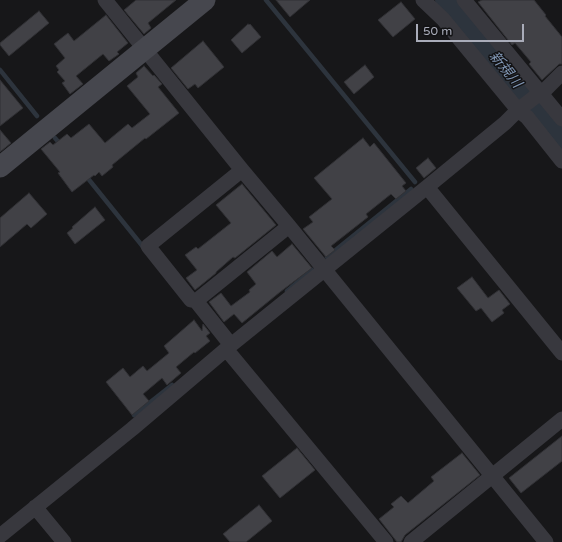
<!DOCTYPE html>
<meta charset="utf-8">
<style>
body{margin:0}
#map{position:relative;width:562px;height:542px;overflow:hidden;background:#171719;font-family:"Varela Round",sans-serif}
canvas{display:block}
.scale{position:absolute;left:416px;top:24px;width:108px;height:18px;box-sizing:border-box;border:2px solid #a9acb9;border-top:0;padding-left:5px;font-size:12px;line-height:14px;white-space:nowrap;color:#a9acb9;-webkit-text-stroke:3px #121214;paint-order:stroke}
</style>
<div id="map">
<canvas width="562" height="542"></canvas>
<div class="scale">50 m</div>
</div>
<script>
const context = document.querySelector('canvas').getContext('2d');
context.lineJoin = 'round';
const shape = rows => new Path2D(rows.map(r => 'M' + r).join(''));
function trace(path, color, width, dash) { context.strokeStyle = color; context.lineWidth = width; context.lineCap = dash ? 'butt' : 'round'; context.setLineDash(dash || []); context.stroke(path); }
function fillPath(path, color) { context.fillStyle = color; context.fill(path, 'evenodd'); }
function write(font, color, halo, rows, align = 'center') {
  context.font = font + ' "Varela Round","Noto Sans JP",sans-serif'; context.lineWidth = 3; context.setLineDash([]); context.textBaseline = 'middle'; context.strokeStyle = halo; context.fillStyle = color; for (const [text, x, y, turn = 0] of rows) {
    context.save(); context.translate(x, y); context.rotate((+turn || 0) * Math.PI / 180); context.textAlign = isNaN(turn) ? turn : align; if (halo) context.strokeText(text, 0, 0); context.fillText(text, 0, 0); context.restore();
  }
}
trace(shape([
 [266,0,415,182],
 [0,70,37,116],
 [55,138,61,145],
 [86,176,144,248],
 [327,257,411,189],
 [287,291,312,270],
 [134,415,172,385]
]), '#2d343d', 4.5);
trace(shape([
 [448,0,562,140]
]), '#2d343d', 26);
const building = shape([
 [136,0,176,0,148,23,151,28,144,34,124,10,136,0],
 [276,0,310,0,290,17,276,0],
 [482,0,534,0,546,15,545,16,562,37,562,64,559,64,556,67,542,80,529,64,531,62,515,43,512,45,478,2,482,0],
 [401,2,415,19,393,37,378,20,401,2],
 [39,11,49,23,9,56,0,45,0,43,39,11],
 [106,15,128,43,117,52,119,54,109,61,103,54,76,76,83,84,70,94,62,83,65,81,57,72,59,70,56,66,65,58,54,44,68,33,74,41,106,15],
 [248,24,249,25,250,24,261,37,242,53,231,40,232,39,248,24],
 [203,41,224,67,198,88,195,84,188,89,171,68,203,41],
 [365,65,374,77,354,94,344,82,365,65],
 [144,66,153,76,154,75,162,84,158,87,179,113,146,139,145,138,112,165,113,167,102,176,99,172,95,176,94,175,72,192,58,173,60,172,41,149,50,142,53,145,67,134,71,138,89,124,105,143,128,124,132,128,150,114,127,86,138,77,136,73,144,66],
 [0,80,23,108,0,126,0,80],
 [0,130,11,143,0,152,0,130],
 [363,138,370,147,374,143,406,183,402,186,406,191,396,199,391,194,366,214,368,217,331,246,335,250,326,257,303,229,313,222,309,217,332,199,314,178,363,138],
 [428,158,436,168,424,178,416,168,428,158],
 [242,184,276,225,235,258,233,257,216,272,216,273,195,290,186,278,197,270,185,255,196,247,198,249,231,223,216,205,242,184],
 [29,193,47,214,31,228,27,224,0,247,0,218,29,193],
 [95,207,105,220,75,244,67,233,73,228,72,227,95,207],
 [292,244,312,268,280,292,242,323,234,314,224,322,209,302,221,293,231,306,250,292,249,290,256,284,247,272,272,251,277,257,292,244],
 [472,277,488,298,499,290,510,304,502,310,504,313,492,322,481,308,476,311,457,288,472,277],
 [194,320,202,331,203,324,210,333,206,336,210,341,195,353,194,352,176,367,181,373,167,385,162,378,143,394,149,401,132,415,106,382,123,368,130,377,143,366,147,371,169,353,164,346,194,320],
 [562,436,562,461,521,493,509,478,562,436],
 [297,448,315,470,280,498,262,476,297,448],
 [462,453,480,475,405,535,401,542,397,542,379,519,394,507,391,504,401,496,408,503,434,481,431,477,462,453],
 [259,505,272,521,246,542,230,542,223,534,259,505]
]);
fillPath(building, '#414146');
trace(building, '#313135', 1);
trace(shape([
 [105,0,242,170,289,226,546,542],
 [423,0,443,19,518,110,527,117,562,161],
 [464,0,562,119],
 [427,187,562,353],
 [196,301,289,226],
 [231,345,196,301,191,300,148,246,242,170],
 [226,349,386,542],
 [35,507,64,542],
 [0,536,132,429,231,345,427,187,505,123,518,110,540,93,545,90,562,73],
 [411,542,562,419]
]), '#38383e', 15);
trace(shape([
 [0,167,205,0]
]), '#46474e', 21);
write('italic 14px', '#8096b4', '#121214', [
 ["新規川",505,70,51]
]);
</script>
